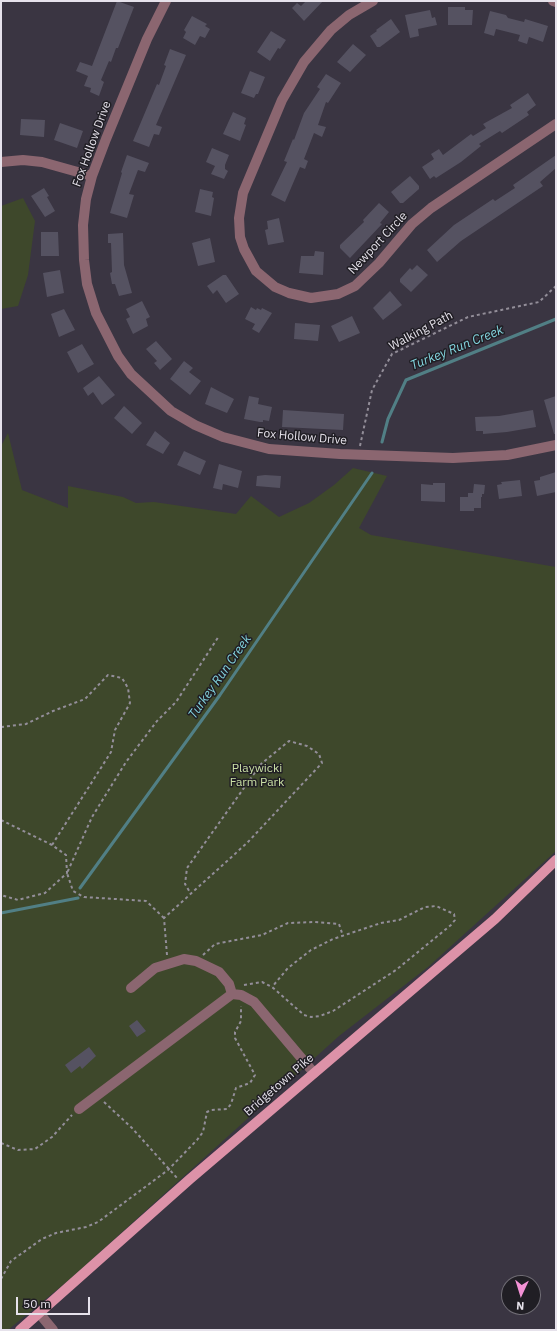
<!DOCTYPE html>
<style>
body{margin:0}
#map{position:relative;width:557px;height:1331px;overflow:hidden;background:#3a3542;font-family:"IBM Plex Sans",sans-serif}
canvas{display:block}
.frame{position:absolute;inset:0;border:2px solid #e6e2eb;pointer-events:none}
.north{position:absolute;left:501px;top:1275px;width:40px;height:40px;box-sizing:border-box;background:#201e24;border:1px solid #6f6c74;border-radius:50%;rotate:184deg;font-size:11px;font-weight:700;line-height:16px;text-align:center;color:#e6e2eb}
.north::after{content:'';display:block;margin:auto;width:14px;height:18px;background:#f391d5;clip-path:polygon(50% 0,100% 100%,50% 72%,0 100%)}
.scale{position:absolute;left:16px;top:1297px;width:74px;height:18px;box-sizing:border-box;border:2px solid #e6e2eb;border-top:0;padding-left:5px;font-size:12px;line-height:14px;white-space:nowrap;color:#e6e2eb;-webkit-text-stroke:3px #201e24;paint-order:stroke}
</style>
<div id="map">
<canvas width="557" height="1331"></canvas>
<div class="frame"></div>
<div class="north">N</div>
<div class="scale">50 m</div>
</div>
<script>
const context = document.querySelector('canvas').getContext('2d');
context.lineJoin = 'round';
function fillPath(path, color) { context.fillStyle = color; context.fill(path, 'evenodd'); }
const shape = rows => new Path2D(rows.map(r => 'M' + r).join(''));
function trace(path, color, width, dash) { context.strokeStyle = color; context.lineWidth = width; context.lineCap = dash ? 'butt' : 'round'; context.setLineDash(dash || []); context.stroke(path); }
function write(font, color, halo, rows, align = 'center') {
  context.font = font + ' "IBM Plex Sans",sans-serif'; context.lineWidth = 3; context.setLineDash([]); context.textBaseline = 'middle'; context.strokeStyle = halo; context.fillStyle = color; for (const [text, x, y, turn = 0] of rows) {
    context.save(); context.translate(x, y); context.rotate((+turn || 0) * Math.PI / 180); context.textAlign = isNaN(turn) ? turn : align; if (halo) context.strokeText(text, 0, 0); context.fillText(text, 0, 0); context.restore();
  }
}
fillPath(shape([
 [23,198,35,221,28,275,18,306,1,309,1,206],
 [8,433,22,490,68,508,68,486,123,497,136,503,154,502,236,514,251,496,279,517,309,503,334,485,353,468,387,476,359,528,371,535,556,567,556,851,428,967,339,1036,70,1279,8,1330,1,1330,1,446]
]), '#3e482b');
trace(shape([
 [382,442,388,419,406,380,556,319],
 [80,888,220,695,372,473],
 [1,913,78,898]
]), '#517f85', 3);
fillPath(shape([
 [117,1,134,7,118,48,116,48,111,62,109,61,101,80,104,82,99,96,90,92,91,88,84,86,88,76,76,71,80,62,92,66],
 [306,1,323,1,304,21,292,8,297,3,301,6],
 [448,7,465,7,465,10,473,10,472,25,448,25],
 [430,10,432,18,435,17,437,25,418,29,419,36,410,38,405,15],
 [490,11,506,15,508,18,524,22,525,19,548,26,543,42,529,37,527,44,518,41,520,35,496,29,494,36,484,33],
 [192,16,207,24,205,26,210,29,205,38,200,36,195,45,183,38,186,32,184,30],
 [391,19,400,32,380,47,377,47,370,36,377,31,376,30],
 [271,31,286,40,280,49,278,48,270,61,257,52],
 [353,44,366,55,350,72,337,62],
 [170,49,186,55,156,125,162,127,159,135,154,134,149,147,133,141,157,84,159,85,166,66,164,65],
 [250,71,265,77,258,94,256,94,254,98,241,93],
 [326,74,341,83,328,103,326,102,318,125,326,127,322,137,314,133,304,159,308,161,305,169,300,167,285,202,271,195,287,162,284,161,293,139,294,140,304,113,320,89,317,87],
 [528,93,536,105,527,112,529,115,502,133,500,131,479,144,481,146,461,162,436,178,434,176,430,179,422,167,434,159,431,154,439,149,443,155,471,134,473,136,486,128,483,124,512,108,510,105],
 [233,112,246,118,244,124,246,125,240,141,223,134],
 [21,119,45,120,44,137,20,135],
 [60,123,83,131,77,148,54,140],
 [212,148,229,155,225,165,225,169,228,171,224,179,211,174,215,166,206,162],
 [127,155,149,163,145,172,138,170,129,194,134,195,127,218,110,213,122,173,121,172],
 [556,155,556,168,540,182,543,186,461,241,437,262,427,250,454,225,493,199,495,201,515,188,513,185],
 [410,176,419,186,419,189,403,203,400,203,391,192],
 [44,188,49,196,47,197,55,211,45,217,31,196],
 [200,189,213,192,212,197,214,198,211,216,195,212],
 [379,203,389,212,380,223,382,224,350,258,340,248,340,245,364,222,363,220],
 [279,218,284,242,268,245,265,230,268,229,267,221],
 [41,232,58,232,59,256,41,256],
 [123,233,124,265,132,293,119,296,115,284,112,284,110,273,112,272,111,243,108,243,108,234],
 [210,238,215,262,198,266,192,243],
 [315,251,324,252,323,275,299,273,301,256,314,256],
 [417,265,428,275,411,292,400,282,400,279,410,268,412,270],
 [60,270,64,293,47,297,43,273],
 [223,275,226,275,239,294,226,303,217,290,213,294,207,286],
 [390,291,402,305,383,320,373,308],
 [142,301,150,317,146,319,148,326,133,334,126,319,130,317,126,309],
 [251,307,256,310,257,308,261,310,262,308,272,313,259,333,252,329,255,324,245,319],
 [64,309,75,330,59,337,51,314],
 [352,316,360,333,339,342,331,326],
 [295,323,320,325,318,341,294,339],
 [156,341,172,359,160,370,154,363,157,361,146,349],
 [82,344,94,364,78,373,67,352],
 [184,361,193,368,189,372,201,381,190,395,170,379],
 [99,376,115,395,102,405,93,392,88,396,83,388],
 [211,387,234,399,227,413,205,404],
 [249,396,259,398,258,404,272,407,269,421,263,420,263,422,260,422,244,419],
 [556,396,556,434,554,434,544,400],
 [124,406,142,423,132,434,114,418],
 [283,410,344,414,343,430,282,427],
 [533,410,536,427,507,432,483,434,483,431,476,431,475,417,499,416],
 [155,431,170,443,163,454,146,445],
 [184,451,206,461,200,475,177,465],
 [219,464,242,471,238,488,223,484,222,490,213,488],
 [556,472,556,492,537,496,534,481,540,480,540,477],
 [265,475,281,476,280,488,256,486,257,476],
 [520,480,522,496,499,499,497,485,502,484,501,482],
 [433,483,445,483,445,502,421,501,421,484,433,485],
 [474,484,485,485,484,494,482,494,482,497,481,497,481,508,474,508,474,511,460,511,460,497,468,497,468,493,473,493],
 [137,1020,146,1031,137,1037,129,1026],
 [89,1047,96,1056,82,1069,80,1066,71,1073,65,1065]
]), '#555261');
trace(shape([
 [360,446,372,390,392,354,468,317,539,302,556,286],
 [1,727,26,724,53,711,85,699,108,675,122,678,128,688,130,703,115,730,111,752,52,845],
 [1,820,52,845,66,855,67,873,45,893,18,900,1,895],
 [164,918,146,901,84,897,73,891,67,873,92,817,126,762,157,721,176,702,219,636],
 [167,955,164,918,247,843,322,763,319,754,307,746,289,741,261,764,187,868,185,884,191,894],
 [203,955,215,944,262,935,288,923,315,922,339,924,343,936],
 [244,985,262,982,272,987,304,1015,311,1017,320,1016,333,1011,396,970,451,925,455,920,454,914,436,906,425,907,399,920,381,923,333,939,311,950,288,968,272,987],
 [104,1102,132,1128,177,1178],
 [1,1143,18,1150,35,1149,52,1137,72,1115],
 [1,1279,11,1261,42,1239,56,1233,86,1227,98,1222,168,1170,197,1140,203,1132,207,1112,211,1110,227,1109,231,1104,236,1088,250,1083,255,1075,235,1038,235,1032,241,1021,241,1006]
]), '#938e99', 2, [3, 3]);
trace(shape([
 [166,1,147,39,106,139,92,176,86,199,83,225,84,260,87,284,96,313,118,356,131,374,171,411,195,425,223,437,269,449,340,454,453,458,507,455,556,445],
 [373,1,349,15,331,30,304,62,282,100,243,193,239,218,240,237,244,249,256,271,275,287,289,293,311,298,338,294,355,286,379,263,412,224,431,208,556,124],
 [553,1,556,2],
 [1,162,23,160,42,162,92,176],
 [131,988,155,968,184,959,196,961,219,972,229,984,232,994],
 [79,1109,232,994,241,995,254,1002,314,1073],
 [39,1313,53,1330]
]), '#8b6670', 10);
trace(shape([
 [20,1330,190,1179,495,919,556,860]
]), '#dd92a8', 10);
write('12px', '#e6e2eb', '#201e24', [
 ["Fox Hollow Drive",92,144,-70],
 ["Newport Circle",378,243,-47],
 ["Walking Path",421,331,-28],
 ["Fox Hollow Drive",302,437,5],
 ["Bridgetown Pike",279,1085,-41]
]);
write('12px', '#cae0a5', '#201e24', [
 ["Playwicki",257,769],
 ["Farm Park",257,783]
]);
write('italic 13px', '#83d5df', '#201e24', [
 ["Turkey Run Creek",457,348,-22],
 ["Turkey Run Creek",220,677,-55]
]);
</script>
